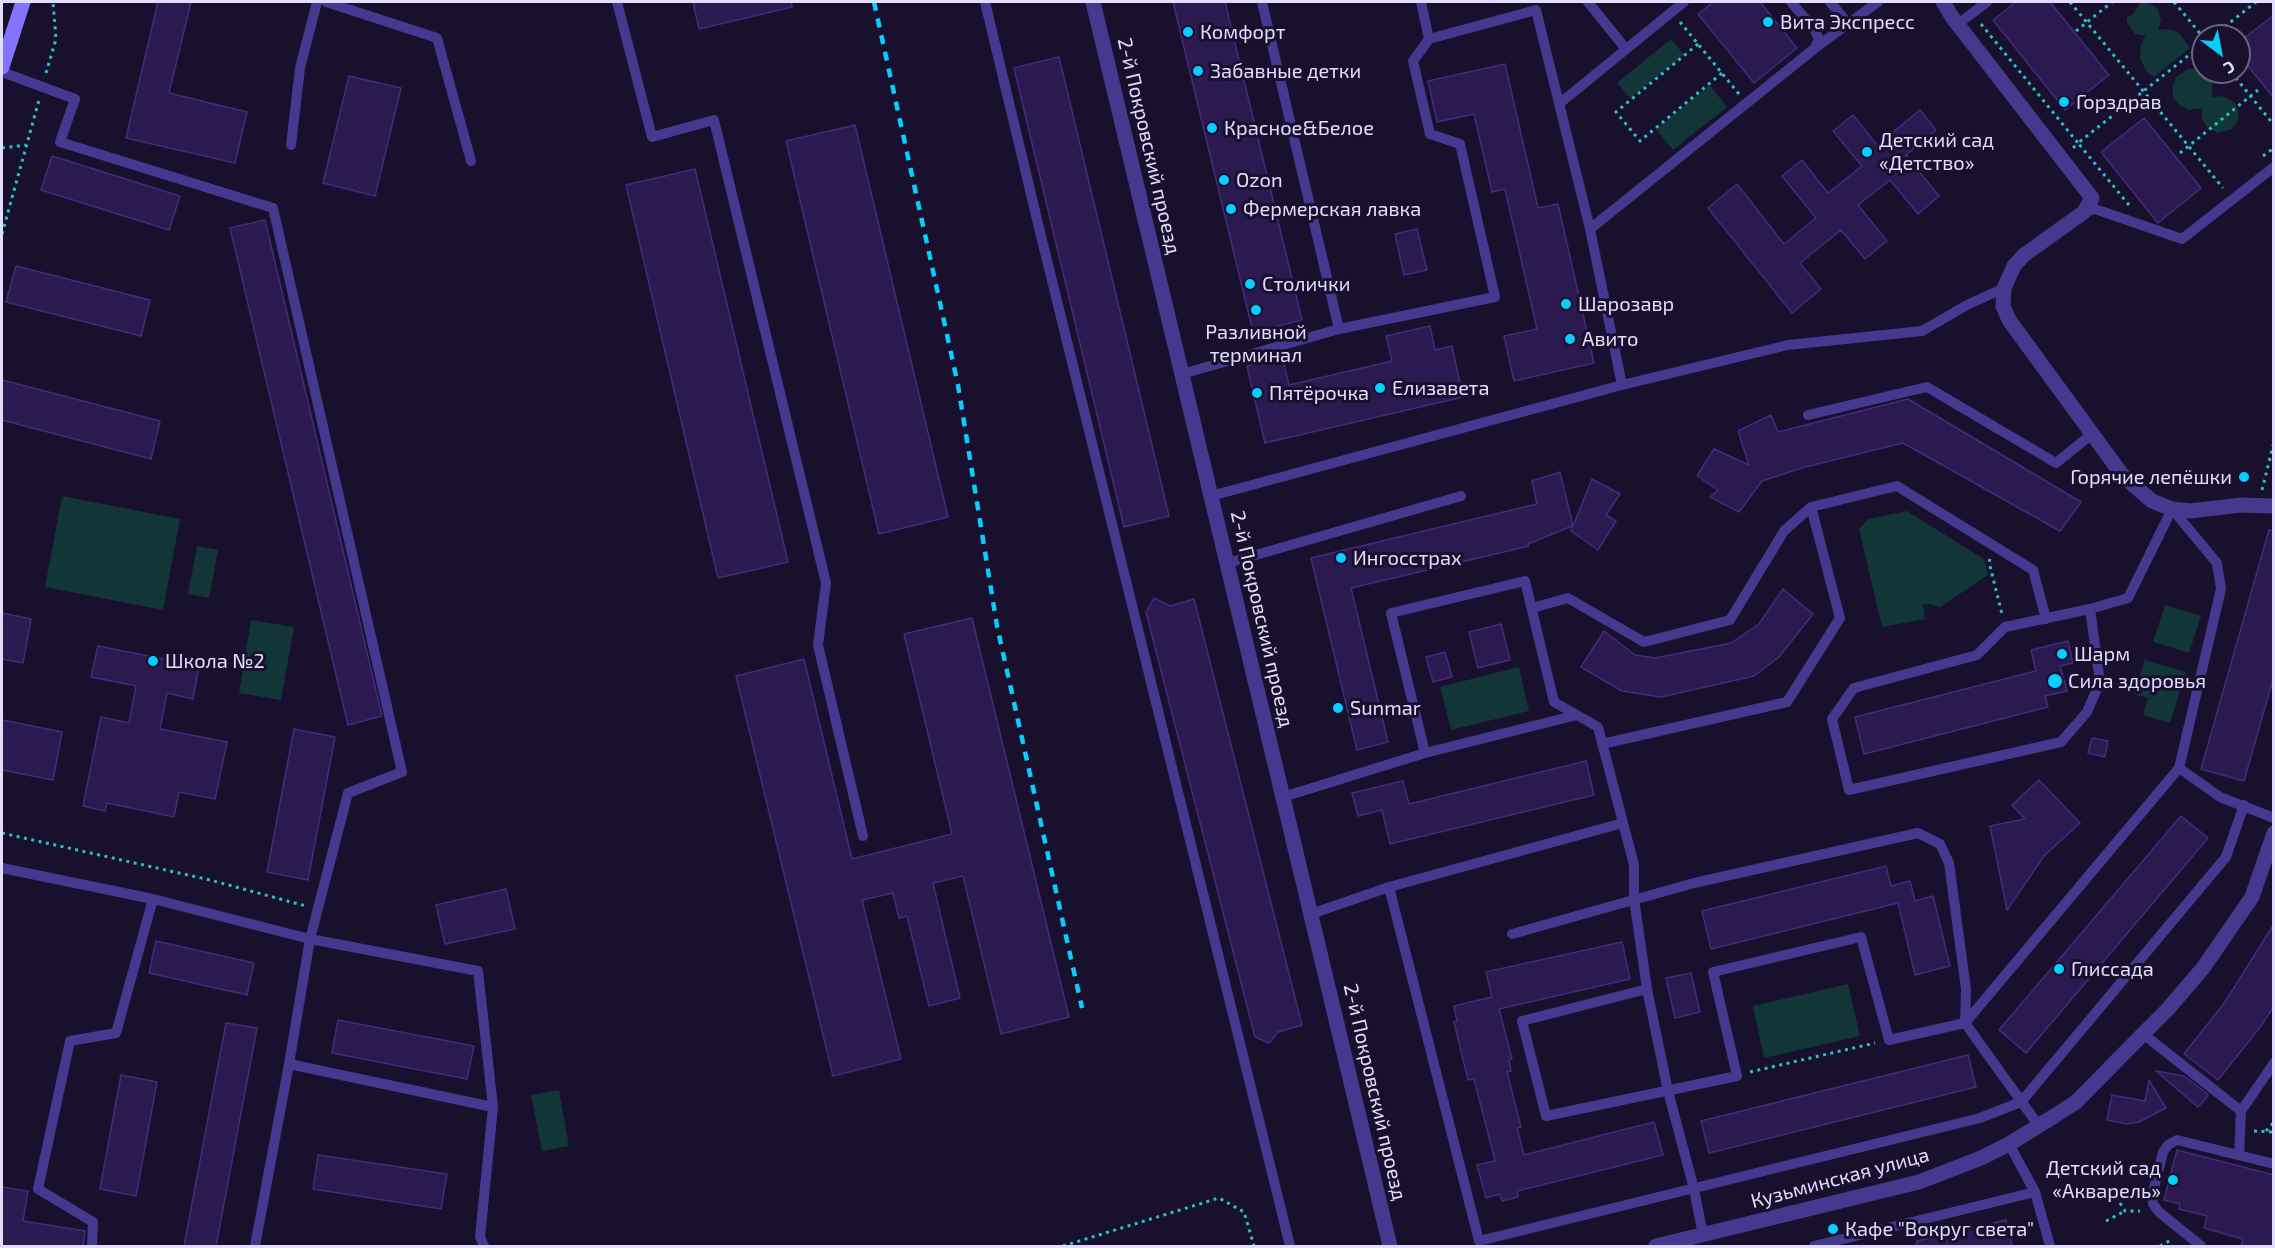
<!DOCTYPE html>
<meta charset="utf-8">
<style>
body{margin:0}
#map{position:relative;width:2275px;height:1248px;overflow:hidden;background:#18102d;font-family:"Exo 2",sans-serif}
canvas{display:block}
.frame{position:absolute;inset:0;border:3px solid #e3dcff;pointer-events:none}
.north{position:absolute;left:2191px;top:24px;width:60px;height:60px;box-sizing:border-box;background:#18102d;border:2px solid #696281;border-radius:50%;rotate:148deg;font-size:16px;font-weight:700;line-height:24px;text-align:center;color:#e3dcff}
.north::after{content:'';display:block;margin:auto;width:21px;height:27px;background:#08ceff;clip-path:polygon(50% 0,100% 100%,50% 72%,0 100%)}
</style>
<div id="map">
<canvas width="2275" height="1248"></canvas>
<div class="frame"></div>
<div class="north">С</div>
</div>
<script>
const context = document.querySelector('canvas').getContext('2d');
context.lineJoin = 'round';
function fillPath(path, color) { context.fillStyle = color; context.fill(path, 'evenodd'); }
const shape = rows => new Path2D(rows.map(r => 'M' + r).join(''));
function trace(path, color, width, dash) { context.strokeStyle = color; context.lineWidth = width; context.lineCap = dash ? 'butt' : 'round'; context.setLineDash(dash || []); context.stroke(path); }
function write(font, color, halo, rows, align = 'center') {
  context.font = font + ' "Exo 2",sans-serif'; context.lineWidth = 6; context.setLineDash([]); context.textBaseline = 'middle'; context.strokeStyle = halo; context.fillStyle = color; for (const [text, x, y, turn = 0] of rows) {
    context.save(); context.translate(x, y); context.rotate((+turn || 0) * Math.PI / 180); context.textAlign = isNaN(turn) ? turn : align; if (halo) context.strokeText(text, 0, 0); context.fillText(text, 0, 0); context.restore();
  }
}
fillPath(shape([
 [2141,2,2148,2,2158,9,2161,21,2158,29,2174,30,2180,34,2190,48,2154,77,2146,71,2140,58,2141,44,2146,36,2135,34,2127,23,2127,18,2134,13],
 [1671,39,1684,55,1630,98,1617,83],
 [2188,69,2196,69,2208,77,2212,83,2212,97,2222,96,2234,102,2239,115,2237,122,2232,129,2218,133,2211,130,2205,125,2202,117,2202,108,2188,110,2177,103,2173,97,2173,84,2176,77],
 [1710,85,1727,107,1673,150,1656,129],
 [62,496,180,519,163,610,45,587],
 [1907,511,1984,559,1988,575,1940,607,1929,604,1923,605,1925,619,1882,627,1859,529,1868,519],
 [197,546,218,550,209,598,188,594],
 [2165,605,2201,616,2189,653,2153,642],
 [251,620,294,627,281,700,239,693],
 [2145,660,2186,672,2170,723,2143,715,2148,698,2134,694],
 [1519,667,1529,711,1451,730,1440,687],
 [1848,984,1860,1036,1764,1058,1753,1006],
 [559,1090,569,1146,542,1151,531,1095]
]), '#123538');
const building = shape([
 [158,2,191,2,169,93,247,112,235,163,126,138,158,2],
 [693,2,791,2,792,7,699,29,693,2],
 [1173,2,1225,2,1302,320,1253,332,1173,2],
 [1713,2,1760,2,1797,48,1754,83,1698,14,1713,2],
 [2016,2,2050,2,2109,75,2065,110,1993,20,2016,2],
 [2274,15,2274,98,2239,55,2239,42,2274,15],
 [1059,57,1169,516,1124,527,1014,68,1059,57],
 [1505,64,1538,208,1558,204,1594,363,1514,381,1504,336,1537,329,1505,189,1492,192,1474,114,1437,122,1428,81,1505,64],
 [349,76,401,88,375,196,323,183,349,76],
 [1920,110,1936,130,1906,155,1939,196,1918,214,1890,180,1858,205,1887,241,1865,259,1841,230,1800,263,1821,289,1792,313,1708,208,1737,184,1784,244,1816,218,1782,176,1802,160,1828,193,1862,166,1833,131,1853,115,1877,145,1920,110],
 [2144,118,2201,188,2158,223,2101,152,2144,118],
 [855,125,948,517,879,534,786,141,855,125],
 [52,156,180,196,169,230,41,190,52,156],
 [695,169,788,562,718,578,626,185,695,169],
 [265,220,382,716,348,725,230,228,265,220],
 [1417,229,1427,270,1404,275,1395,234,1417,229],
 [16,266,150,300,141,336,6,302,16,266],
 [1430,326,1435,350,1452,346,1463,397,1265,443,1247,366,1282,357,1289,385,1392,361,1386,336,1430,326],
 [2,380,160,421,151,459,2,420,2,380],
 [1908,399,2081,502,2060,531,1903,443,1805,467,1762,481,1739,512,1710,497,1718,490,1697,476,1714,449,1749,465,1738,431,1771,415,1778,432,1908,399],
 [1560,472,1573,526,1592,479,1620,494,1606,515,1616,521,1598,550,1571,531,1572,526,1528,544,1529,546,1351,588,1388,742,1357,750,1311,558,1537,504,1532,481,1560,472],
 [2269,530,2274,531,2274,676,2244,781,2201,769,2269,530],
 [1783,589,1813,614,1779,657,1754,676,1661,697,1622,691,1581,667,1604,631,1635,655,1655,658,1731,643,1759,624,1783,589],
 [1154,598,1170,606,1194,599,1302,1025,1278,1032,1269,1043,1255,1037,1146,612,1154,598],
 [2,613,31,619,23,663,2,659,2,613],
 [972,618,1069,1017,1001,1034,963,876,933,883,960,998,929,1006,907,916,899,918,893,893,862,900,901,1059,833,1076,736,676,804,659,852,859,952,834,904,634,972,618],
 [1501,624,1510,660,1478,668,1469,632,1501,624],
 [2068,641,2073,663,2060,666,2067,691,2045,696,2048,707,1864,754,1855,717,2036,671,2031,650,2068,641],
 [98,646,199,666,193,699,167,693,160,729,227,742,215,799,179,792,174,817,107,803,105,811,83,806,101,717,129,723,136,686,91,677,98,646],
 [1445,652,1452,677,1433,682,1426,657,1445,652],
 [2,720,62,732,53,780,2,770,2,720],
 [294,729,335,737,308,880,267,872,294,729],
 [2092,738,2108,741,2105,757,2088,753,2092,738],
 [1586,761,1594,795,1390,844,1382,810,1358,816,1352,793,1403,781,1409,804,1586,761],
 [2039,780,2080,823,2044,856,2007,910,1990,826,2025,819,2012,805,2039,780],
 [2181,816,2208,838,2026,1053,1999,1030,2181,816],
 [1886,866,1891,886,1910,881,1915,901,1933,896,1950,966,1915,975,1898,903,1711,949,1702,911,1886,866],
 [506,889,515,929,445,944,436,905,506,889],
 [2274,924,2274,1006,2261,1026,2218,1080,2184,1054,2225,1002,2274,924],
 [156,941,254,963,247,995,149,973,156,941],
 [1622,942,1630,979,1499,1009,1512,1059,1509,1060,1511,1071,1507,1072,1521,1127,1517,1128,1524,1155,1654,1122,1663,1155,1517,1191,1518,1197,1502,1201,1500,1194,1486,1198,1477,1165,1495,1161,1474,1079,1468,1080,1454,1022,1457,1021,1454,1006,1492,997,1486,972,1622,942],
 [1691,973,1700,1012,1675,1018,1666,978,1691,973],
 [338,1020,474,1046,467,1079,332,1053,338,1020],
 [226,1023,257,1028,216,1246,184,1246,226,1023],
 [1968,1055,1976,1087,1709,1153,1701,1121,1968,1055],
 [2156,1071,2184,1076,2208,1094,2207,1097,2198,1107,2156,1071],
 [121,1075,157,1082,136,1196,100,1189,121,1075],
 [2149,1080,2166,1108,2139,1122,2127,1124,2107,1120,2112,1095,2145,1101,2149,1080],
 [2177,1150,2274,1175,2274,1246,2241,1246,2243,1239,2204,1228,2207,1216,2179,1209,2180,1204,2164,1200,2177,1150],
 [318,1155,447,1174,441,1209,313,1189,318,1155],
 [2,1187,28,1191,23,1221,85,1231,83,1246,2,1246,2,1187],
 [2006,1220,2012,1246,1917,1246,1917,1241,2006,1220]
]);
fillPath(building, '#2a1a4f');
trace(building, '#432b7d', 1.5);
trace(shape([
 [2070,2,2223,188],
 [2174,2,2203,37],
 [1680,22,1739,94],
 [1981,24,2078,143,2073,148],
 [2076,31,2112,2],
 [2213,36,2256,2],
 [1698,44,1616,112,1640,141,1722,73],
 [2231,72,2274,125],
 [46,73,56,39,53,2],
 [2,148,26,145],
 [2180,153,2258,90],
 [2263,156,2274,148],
 [2129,205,2078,143,2203,44],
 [2,234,39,100],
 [2262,490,2274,442],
 [1990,559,1989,562,2002,614],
 [2,833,210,880,306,906],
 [1750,1072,1875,1043],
 [2254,1131,2274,1132],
 [2266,1131,2274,1122],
 [2120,1203,2125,1211,2140,1211],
 [2106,1221,2125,1211],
 [1063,1246,1219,1198,1244,1212,1254,1246],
 [2160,1246,2171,1240]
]), '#28c1c7', 3, [3, 4.5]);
trace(shape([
 [326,2,437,38,471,161],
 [617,2,652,137,714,120,826,583,818,645,863,836],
 [985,2,1041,236,1290,1246],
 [1262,2,1339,329],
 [1421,2,1429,39],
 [1588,2,1626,49],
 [1830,2,1849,25],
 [1958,24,1987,2],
 [1815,48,1878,2],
 [2,72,75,99,60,142,273,208,402,772,348,793,310,939,478,971,493,1107],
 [1559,104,1684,2],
 [291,145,300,68,317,2],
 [2084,212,2095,209,2182,239,2274,167],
 [1590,229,1814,49,1819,40,1815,30,1791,2],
 [1182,374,1339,329,1495,297,1460,144,1430,134,1413,61,1429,39,1536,10,1590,229,1622,385],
 [1808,415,1927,387,2056,463,2092,434],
 [1211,496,1622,385,1788,345,1922,331,1967,305,2004,288],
 [1228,563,1461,496],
 [1532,608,1568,598,1644,642,1730,620,1784,531,1811,507],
 [2090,609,2100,682,2087,712,2061,742,1849,790,1832,719,1854,688,1977,655,2005,627,2090,609,2128,598,2172,509,2217,563,2221,589,2179,768],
 [1602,744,1787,702,1840,618,1811,507,1897,486,2033,570,2046,619],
 [1425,753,1391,613,1525,581,1554,702,1598,727,1634,865,1634,899,1647,989,1668,1091,1694,1189,1703,1235],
 [1283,797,1425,753,1577,715],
 [2,868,153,899,310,939,289,1064,255,1246],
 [1389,887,1623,823],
 [1311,914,1389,887,1479,1241,1980,1118,2021,1102,2226,857,2244,805],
 [1512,934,1694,883,1918,833,1940,844,1949,863,1966,989,1965,1023,2039,1126],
 [1647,989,1522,1021,1546,1116,1737,1076,1713,972,1861,937,1889,1040,1965,1023,2179,768,2220,797,2274,818],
 [2143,1034,2241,1111,2274,1063],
 [289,1064,493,1107,480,1237,484,1246],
 [2009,1144,2035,1192,2050,1246],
 [2239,1155,2241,1111],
 [92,1246,93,1222,38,1189,70,1041,116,1033,153,899],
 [1814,1246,2035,1192],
 [2201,1246,2159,1212,2153,1204,2152,1196,2163,1152,2168,1145,2177,1140,2274,1164]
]), '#44388f', 10);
trace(shape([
 [1093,2,1390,1246],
 [1943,2,1952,17,2092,198,2084,212,2024,255,2014,266,2004,288,2003,306,2009,320,2123,476,2152,501,2172,509,2190,511,2241,505,2274,506],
 [1656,1246,1919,1182,1981,1158,2009,1144,2056,1115,2076,1102,2143,1034,2167,1010,2203,968,2252,897,2274,833]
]), '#44388f', 15);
trace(shape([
 [2,67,23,2]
]), '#8473ff', 15);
trace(shape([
 [874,2,958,385,997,626,1082,1008]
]), '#08ceff', 4.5, [9, 8]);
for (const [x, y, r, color] of [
 [1768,22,6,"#08ceff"],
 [1188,32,6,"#08ceff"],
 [1198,71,6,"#08ceff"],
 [2064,102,6,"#08ceff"],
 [1212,128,6,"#08ceff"],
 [1867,152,6,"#08ceff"],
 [1224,180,6,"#08ceff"],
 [1231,209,6,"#08ceff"],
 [1250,284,6,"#08ceff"],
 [1566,304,6,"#08ceff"],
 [1256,310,6,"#08ceff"],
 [1570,339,6,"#08ceff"],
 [1380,388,6,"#08ceff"],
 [1257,393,6,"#08ceff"],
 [2244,477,6,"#08ceff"],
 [1341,558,6,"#08ceff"],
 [2062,654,6,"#08ceff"],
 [153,661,6,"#08ceff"],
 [2055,681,8,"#08ceff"],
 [1338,708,6,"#08ceff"],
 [2059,969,6,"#08ceff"],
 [2173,1180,6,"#08ceff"],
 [1833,1229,6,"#08ceff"]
]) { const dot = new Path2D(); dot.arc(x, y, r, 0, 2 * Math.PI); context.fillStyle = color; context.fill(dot); trace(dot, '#18102d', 2); }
write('20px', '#e3dcff', '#18102d', [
 ["Вита Экспресс",1780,22],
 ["Комфорт",1200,32],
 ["Забавные детки",1210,71],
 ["Горздрав",2076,102],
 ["Красное&Белое",1224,128],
 ["Детский сад",1879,140],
 ["«Детство»",1879,163],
 ["Ozon",1236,180],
 ["Фермерская лавка",1243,209],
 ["Столички",1262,284],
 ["Шарозавр",1578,304],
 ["Разливной",1256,332,"center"],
 ["терминал",1256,355,"center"],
 ["Авито",1582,339],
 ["Елизавета",1392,388],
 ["Пятёрочка",1269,393],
 ["Горячие лепёшки",2232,477,"right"],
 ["Ингосстрах",1353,558],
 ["Шарм",2074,654],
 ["Школа №2",165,661],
 ["Сила здоровья",2068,681],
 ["Sunmar",1350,708],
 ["Глиссада",2071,969],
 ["Детский сад",2161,1168,"right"],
 ["«Акварель»",2161,1191,"right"],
 ["Кафе \"Вокруг света\"",1845,1229]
], 'left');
write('20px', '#e3dcff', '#18102d', [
 ["2-й Покровский проезд",1149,146,77],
 ["2-й Покровский проезд",1262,619,77],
 ["2-й Покровский проезд",1375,1092,77],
 ["Кузьминская улица",1840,1178,-15]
]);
</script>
